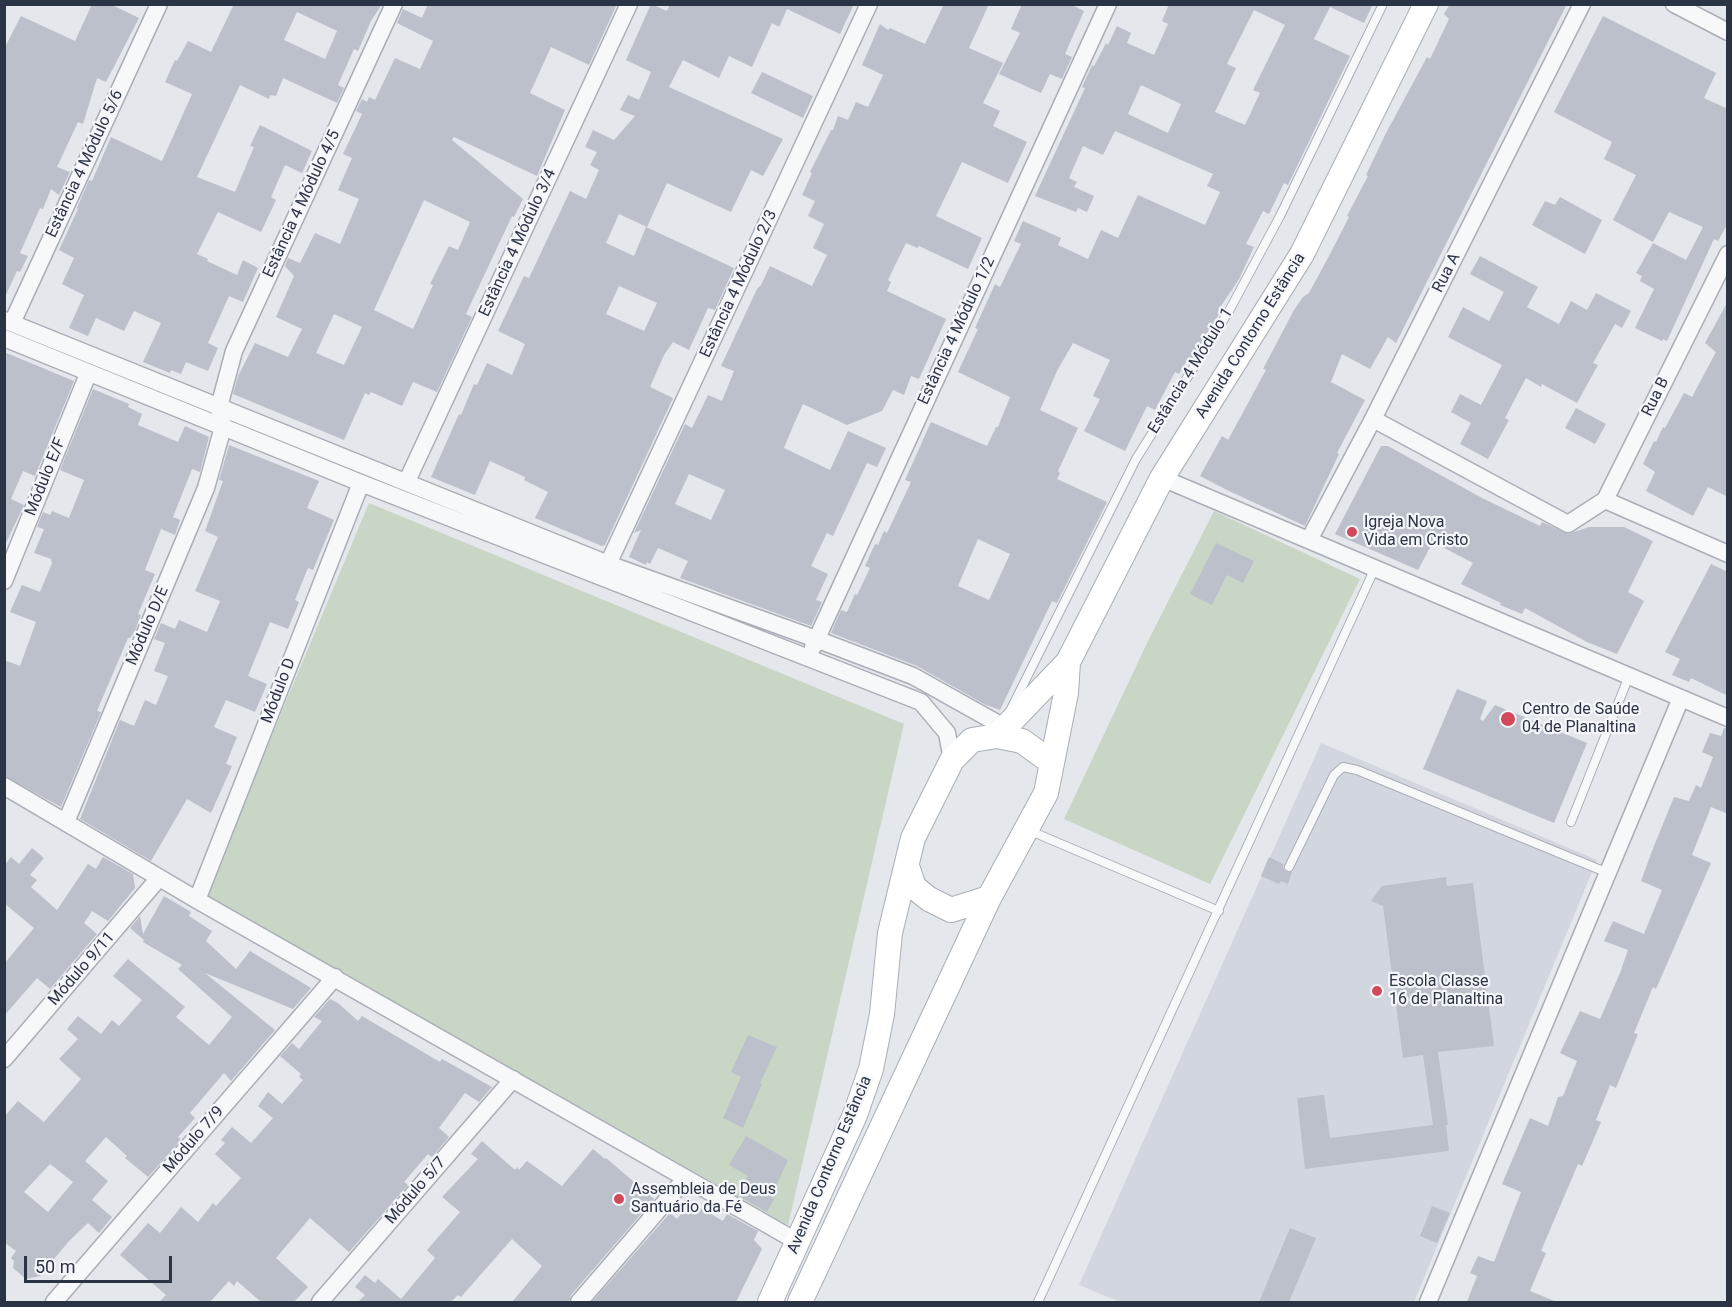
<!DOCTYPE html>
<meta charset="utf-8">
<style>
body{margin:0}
#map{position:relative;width:1732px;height:1307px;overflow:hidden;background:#e4e7ec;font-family:Roboto,sans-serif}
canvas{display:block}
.frame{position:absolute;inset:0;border:6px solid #2b3445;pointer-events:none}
.scale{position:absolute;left:24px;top:1256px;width:148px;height:27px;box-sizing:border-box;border:3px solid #2b3445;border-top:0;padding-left:8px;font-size:18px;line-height:21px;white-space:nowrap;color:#2b3445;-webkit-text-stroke:4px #f4f6f9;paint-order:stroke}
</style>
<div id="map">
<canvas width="1732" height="1307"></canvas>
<div class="frame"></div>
<div class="scale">50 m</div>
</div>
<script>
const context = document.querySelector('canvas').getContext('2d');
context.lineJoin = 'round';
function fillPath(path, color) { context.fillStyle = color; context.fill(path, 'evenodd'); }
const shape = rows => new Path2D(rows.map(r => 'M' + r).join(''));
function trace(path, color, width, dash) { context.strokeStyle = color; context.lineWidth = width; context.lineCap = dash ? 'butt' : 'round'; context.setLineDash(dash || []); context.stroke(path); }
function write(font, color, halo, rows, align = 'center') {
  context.font = font + ' Roboto,sans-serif'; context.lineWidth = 4.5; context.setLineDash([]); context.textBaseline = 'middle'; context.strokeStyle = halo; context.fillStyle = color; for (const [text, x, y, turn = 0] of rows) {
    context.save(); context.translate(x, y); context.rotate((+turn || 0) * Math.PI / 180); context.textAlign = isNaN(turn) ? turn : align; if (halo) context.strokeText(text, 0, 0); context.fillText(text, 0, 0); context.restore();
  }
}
fillPath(shape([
 [1321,743,1597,860,1414,1302,1120,1302,1079,1285]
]), '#d2d6de');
fillPath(shape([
 [369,503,904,724,788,1225,205,895],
 [1214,511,1360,579,1210,884,1064,819,1148,641]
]), '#c9d6c5');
fillPath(shape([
 [92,4,110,4,139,18,106,82,97,78,83,124,78,122,57,167,70,172,59,195,51,189,43,209,40,208,20,253,28,256,20,272,17,271,4,299,4,49,21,16,75,41],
 [234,4,382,4,371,21,358,51,354,49,338,85,344,88,337,103,283,78,276,96,270,95,269,99,240,85,197,177,235,192,254,147,250,146,260,125,312,151,302,173,285,165,271,197,276,200,261,232,218,212,197,254,208,259,207,261,237,275,243,260,258,268,243,302,229,296,208,343,218,348,208,371,186,362,181,374,171,370,170,373,143,362,161,323,134,311,124,331,96,318,88,336,69,328,84,295,62,284,74,258,59,250,78,209,77,208,89,180,92,181,111,137,162,161,192,94,165,82,175,60,177,61,188,41,211,52],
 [297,12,337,31,325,59,284,40],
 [428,4,617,4,589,65,551,47,530,93,565,110,537,176,454,137,452,140,523,199,514,217,512,216,466,314,472,317,437,392,413,382,402,406,371,392,369,395,365,393,344,440,233,394,238,376,255,343,288,357,302,329,276,317,294,276,285,266,288,258,300,263,315,233,340,244,359,199,338,190,352,158,343,154,362,114,356,111,362,99,367,102,369,97,375,100,395,58,420,69,433,41,397,23,403,9,422,18],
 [424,200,470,222,458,250,449,246,430,284,433,285,413,329,374,310],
 [334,314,362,327,344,365,316,353],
 [651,4,667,11,670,4,854,4,840,34,787,9,779,27,772,23,752,67,729,56,719,78,683,60,669,87,783,139,763,176,751,170,731,212,667,183,647,227,619,214,606,243,634,256,646,227,734,268,715,310,708,308,689,350,673,342,664,355,650,387,673,398,605,545,602,546,535,518,548,492,524,480,525,477,490,461,475,495,431,477,459,414,461,415,474,384,477,385,487,363,512,375,525,344,498,331,524,276,529,278,570,191,586,199,599,170,590,165,597,152,585,147,593,130,614,140,635,116,620,110,628,95,639,100,651,72,626,60],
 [619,286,657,303,644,331,606,314],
 [944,4,989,4,969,48,1003,63,983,103,1000,111,993,126,1027,142,1008,183,962,162,936,216,982,238,968,269,919,246,917,248,906,243,888,280,891,282,887,291,946,319,919,379,911,376,904,395,893,390,882,411,847,425,803,404,793,426,784,448,830,470,848,431,886,448,877,467,867,463,833,536,827,533,811,566,828,574,816,600,822,602,811,626,680,578,688,561,658,548,650,564,647,562,646,565,629,557,641,530,634,533,685,424,692,428,708,395,722,401,734,371,721,366,757,289,761,285,770,266,812,286,827,255,813,248,824,224,808,216,815,201,802,195,812,173,810,172,831,130,833,130,838,116,848,120,856,102,868,107,883,75,862,65,880,24,888,30,890,28,925,44],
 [689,474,725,490,711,520,675,504],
 [1022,4,1070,4,1084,11,1065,54,1072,57,1062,79,1050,74,1041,93,999,74,1020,33,1011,29],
 [1169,4,1373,4,1364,23,1330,7,1314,39,1350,56,1288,185,1284,183,1269,214,1263,211,1246,244,1254,247,1239,279,1219,309,1221,311,1192,359,1189,357,1179,374,1175,372,1155,410,1147,406,1125,451,1084,431,1100,399,1093,396,1110,360,1073,343,1057,371,1040,410,1078,428,1058,471,1060,473,1057,479,1107,502,1057,603,1052,601,1000,710,984,704,917,666,831,633,841,610,847,612,855,594,857,595,870,568,865,566,875,544,878,545,884,531,887,533,911,482,905,480,931,422,987,446,996,427,998,427,1010,397,958,372,978,329,975,328,995,284,1000,287,1021,244,1014,241,1023,221,1061,238,1058,245,1088,259,1101,230,1118,238,1138,195,1205,225,1220,192,1207,186,1213,174,1115,131,1103,155,1083,146,1069,178,1077,182,1074,187,1094,196,1087,212,1078,208,1076,212,1035,196,1085,88,1082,87,1092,65,1094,66,1103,49,1106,43,1108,45,1117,26,1131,33,1127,43,1154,55,1168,24,1162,21],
 [1254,10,1285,25,1253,90,1260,93,1245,125,1215,112,1236,68,1227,64],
 [1141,85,1181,104,1168,133,1128,114],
 [978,539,1010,554,989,600,958,586],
 [1450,4,1567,4,1396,343,1388,337,1370,369,1342,354,1331,382,1365,400,1337,453,1339,454,1305,526,1229,491,1200,476,1222,436,1228,440,1266,370,1263,369,1294,310,1303,297,1309,293,1329,256,1349,217,1347,216,1368,176,1366,175,1385,135,1427,57,1430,59,1449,19,1444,14],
 [1603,16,1716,73,1704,98,1728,109,1728,223,1718,241,1714,239,1667,341,1663,339,1662,341,1635,328,1654,289,1640,281,1642,276,1636,273,1653,243,1686,260,1703,227,1669,212,1653,242,1613,220,1636,175,1604,159,1612,142,1554,112],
 [762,72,813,96,803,118,751,93],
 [1560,197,1602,220,1585,254,1532,225,1545,201,1555,205],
 [1480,256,1538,287,1527,307,1559,324,1571,301,1587,310,1596,293,1631,311,1622,328,1615,324,1593,363,1598,365,1577,403,1542,384,1541,387,1526,378,1505,418,1509,420,1488,459,1460,444,1471,423,1451,412,1460,394,1481,405,1502,365,1448,337,1463,307,1489,321,1504,292,1470,274],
 [1728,301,1728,497,1708,487,1693,516,1646,491,1655,472,1643,464,1654,441,1656,442,1663,427,1665,428,1684,393,1692,397,1716,352,1705,343],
 [4,352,74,381,35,476,23,471,11,499,24,505,5,545],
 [93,389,129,404,128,407,142,414,138,425,178,442,185,426,209,437,200,472,192,469,173,517,180,520,175,535,161,529,145,570,155,574,138,614,141,615,135,631,130,638,128,638,97,711,101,712,61,807,4,776,4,660,20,666,36,622,10,612,22,585,40,592,52,563,51,559,34,553,44,529,37,527,43,512,50,515,52,511,69,518,84,480,60,470],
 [1576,408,1606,424,1595,444,1565,428],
 [229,445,319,481,307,508,334,520,313,570,308,568,295,600,299,602,288,629,270,622,248,676,267,684,255,712,226,700,214,727,237,737,226,764,232,766,211,813,187,799,151,861,80,819,120,720,134,726,145,700,156,705,168,676,154,671,165,643,154,639,161,623,175,629,179,620,207,632,220,601,195,591,218,537,205,531,223,481,219,480],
 [1381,446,1388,446,1482,498,1540,526,1542,522,1568,534,1589,527,1624,527,1653,541,1628,592,1644,601,1617,654,1587,642,1525,608,1522,614,1500,605,1501,603,1461,584,1473,563,1433,542,1418,570,1335,534],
 [1216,543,1254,561,1243,583,1227,575,1212,605,1190,594],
 [1711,564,1728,572,1728,696,1691,678,1689,682,1672,675,1680,659,1665,652],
 [1457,689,1487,701,1480,719,1483,721,1495,705,1587,743,1554,823,1423,769],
 [1724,728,1728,728,1728,814,1711,807,1692,855,1711,863,1656,989,1653,987,1634,1033,1638,1034,1616,1088,1610,1085,1596,1120,1601,1122,1582,1166,1578,1164,1541,1251,1546,1253,1530,1291,1557,1302,1467,1302,1477,1276,1470,1273,1478,1256,1494,1262,1521,1192,1502,1184,1530,1118,1548,1126,1558,1097,1563,1096,1577,1061,1560,1053,1580,1011,1600,1019,1620,973,1628,950,1604,941,1613,921,1644,934,1662,890,1641,881,1652,851,1674,797,1689,801,1696,785,1701,788,1713,757,1702,752,1710,733,1721,736],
 [32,848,44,858,30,875,37,880,31,887,57,910,88,864,96,869,103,857,133,874,135,888,108,921,92,911,84,923,97,934,50,989,37,978,4,1016,4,964,34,928,4,903,4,866,11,857,19,864],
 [1269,857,1283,864,1283,868,1286,872,1292,872,1288,884,1281,881,1279,884,1261,876],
 [1446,877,1447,886,1473,883,1494,1046,1438,1052,1448,1125,1446,1125,1449,1151,1305,1169,1297,1098,1324,1095,1330,1138,1433,1125,1423,1055,1403,1058,1383,906,1371,901,1382,886],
 [164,896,191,912,189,916,212,931,206,941,236,969,250,951,311,988,293,1009,205,973,275,1030,231,1081,224,1073,190,1113,195,1118,178,1137,181,1140,148,1177,125,1158,127,1156,106,1137,85,1161,108,1181,92,1200,112,1217,99,1233,88,1223,69,1241,40,1276,26,1279,13,1268,14,1261,11,1258,16,1251,4,1242,4,1117,18,1101,44,1122,81,1079,59,1059,78,1039,67,1029,78,1016,101,1034,112,1020,119,1026,142,1000,113,976,128,959,185,1007,176,1017,209,1045,232,1017,178,969,182,965,143,942,144,940,130,928,140,916,143,934],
 [50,1164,73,1182,48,1212,24,1192],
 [330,999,338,1003,358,1021,362,1016,440,1062,442,1059,492,1087,479,1102,465,1093,439,1128,449,1137,432,1157,428,1154,404,1182,408,1185,349,1252,310,1218,276,1258,308,1287,294,1302,261,1302,237,1281,234,1286,229,1281,210,1302,159,1302,166,1295,120,1255,148,1223,160,1233,181,1207,198,1222,213,1203,216,1206,241,1178,215,1154,225,1143,221,1140,232,1127,251,1143,273,1118,258,1106,268,1092,282,1104,303,1080,299,1077,301,1074,280,1056,292,1043,299,1049,322,1021,314,1017],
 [748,1035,777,1047,760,1083,762,1084,743,1128,723,1118,741,1077,731,1072],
 [746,1136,788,1160,771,1197,774,1199,767,1212,737,1195,748,1176,729,1165],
 [482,1141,515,1170,517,1167,519,1170,527,1161,562,1186,593,1149,605,1159,606,1158,654,1199,571,1295,569,1302,512,1302,542,1266,512,1239,461,1297,458,1295,451,1302,358,1302,365,1295,355,1287,365,1275,375,1283,378,1279,401,1299,435,1258,427,1250,460,1212,442,1197,478,1159,471,1154],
 [694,1204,723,1221,727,1214,758,1231,754,1240,762,1249,736,1302,592,1302,670,1213,677,1219,688,1205],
 [1432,1206,1450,1213,1437,1243,1420,1236],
 [1290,1228,1316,1238,1289,1302,1259,1302]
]), '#bbc0ca');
const lane = shape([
 [1011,709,1136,459,1229,311,1280,216,1383,4],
 [1571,822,1629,676],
 [1028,830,1219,911],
 [1289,867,1334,775,1343,767,1357,770,1608,873],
 [1038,1302,1375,568]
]);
const street = shape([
 [1674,4,1728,32],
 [4,320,608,564,816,639,913,676,997,723,997,736],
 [12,323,159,4],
 [4,338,361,483,921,702,947,733,952,760],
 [1373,419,1568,524,1605,500,1728,254],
 [1162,478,1728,718],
 [407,481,629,4],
 [1605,500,1728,554],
 [1309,540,1373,419,1582,4],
 [608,564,869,4],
 [4,581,88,374],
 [813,647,1108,4],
 [4,786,197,900,798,1242],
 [66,822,206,488,223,427,219,407,234,351,394,4],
 [197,900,361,483],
 [4,1059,159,878],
 [54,1302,335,977],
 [320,1302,513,1079],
 [579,1302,685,1179],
 [1428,1302,1681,698]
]);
const secondary = shape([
 [997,736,1022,741,1051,762],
 [907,866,914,887,929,899,951,910,989,898],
 [770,1302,855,1115,871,1069,882,1014,890,933,913,838,952,760,972,740,997,736,1068,662,1162,478,1302,254,1426,4],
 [800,1302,989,898,1046,793,1066,693,1068,662]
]);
trace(lane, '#a9aeb7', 10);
trace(street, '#a9aeb7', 19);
trace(secondary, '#a9aeb7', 26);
trace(lane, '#f7f8fa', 8);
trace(street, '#f7f8fa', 16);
trace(secondary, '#fff', 24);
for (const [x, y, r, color] of [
 [1352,532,6,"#d1495b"],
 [1508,719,8,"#d1495b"],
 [1377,991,6,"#d1495b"],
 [619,1199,6,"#d1495b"]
]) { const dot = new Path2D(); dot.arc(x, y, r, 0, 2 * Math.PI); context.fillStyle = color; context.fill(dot); trace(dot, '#f4f6f9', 2); }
write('16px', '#2b3445', '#f4f6f9', [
 ["Estância 4 Módulo 5/6",85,164,-65],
 ["Estância 4 Módulo 4/5",302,204,-65],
 ["Estância 4 Módulo 3/4",518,243,-65],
 ["Rua A",1447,273,-63],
 ["Estância 4 Módulo 2/3",739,284,-65],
 ["Estância 4 Módulo 1/2",957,331,-65],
 ["Avenida Contorno Estância",1251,336,-58],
 ["Estância 4 Módulo 1",1191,371,-58],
 ["Rua B",1656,397,-64],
 ["Módulo E/F",46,477,-68],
 ["Módulo D/E",148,626,-67],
 ["Módulo D",279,691,-69],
 ["Módulo 9/11",82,969,-49],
 ["Módulo 7/9",194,1140,-49],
 ["Avenida Contorno Estância",830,1165,-67],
 ["Módulo 5/7",416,1191,-49]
]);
write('16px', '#2b3445', '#f4f6f9', [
 ["Igreja Nova",1364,523],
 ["Vida em Cristo",1364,541],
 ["Centro de Saúde",1522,710],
 ["04 de Planaltina",1522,728],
 ["Escola Classe",1389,982],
 ["16 de Planaltina",1389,1000],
 ["Assembleia de Deus",631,1190],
 ["Santuário da Fé",631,1208]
], 'left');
</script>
